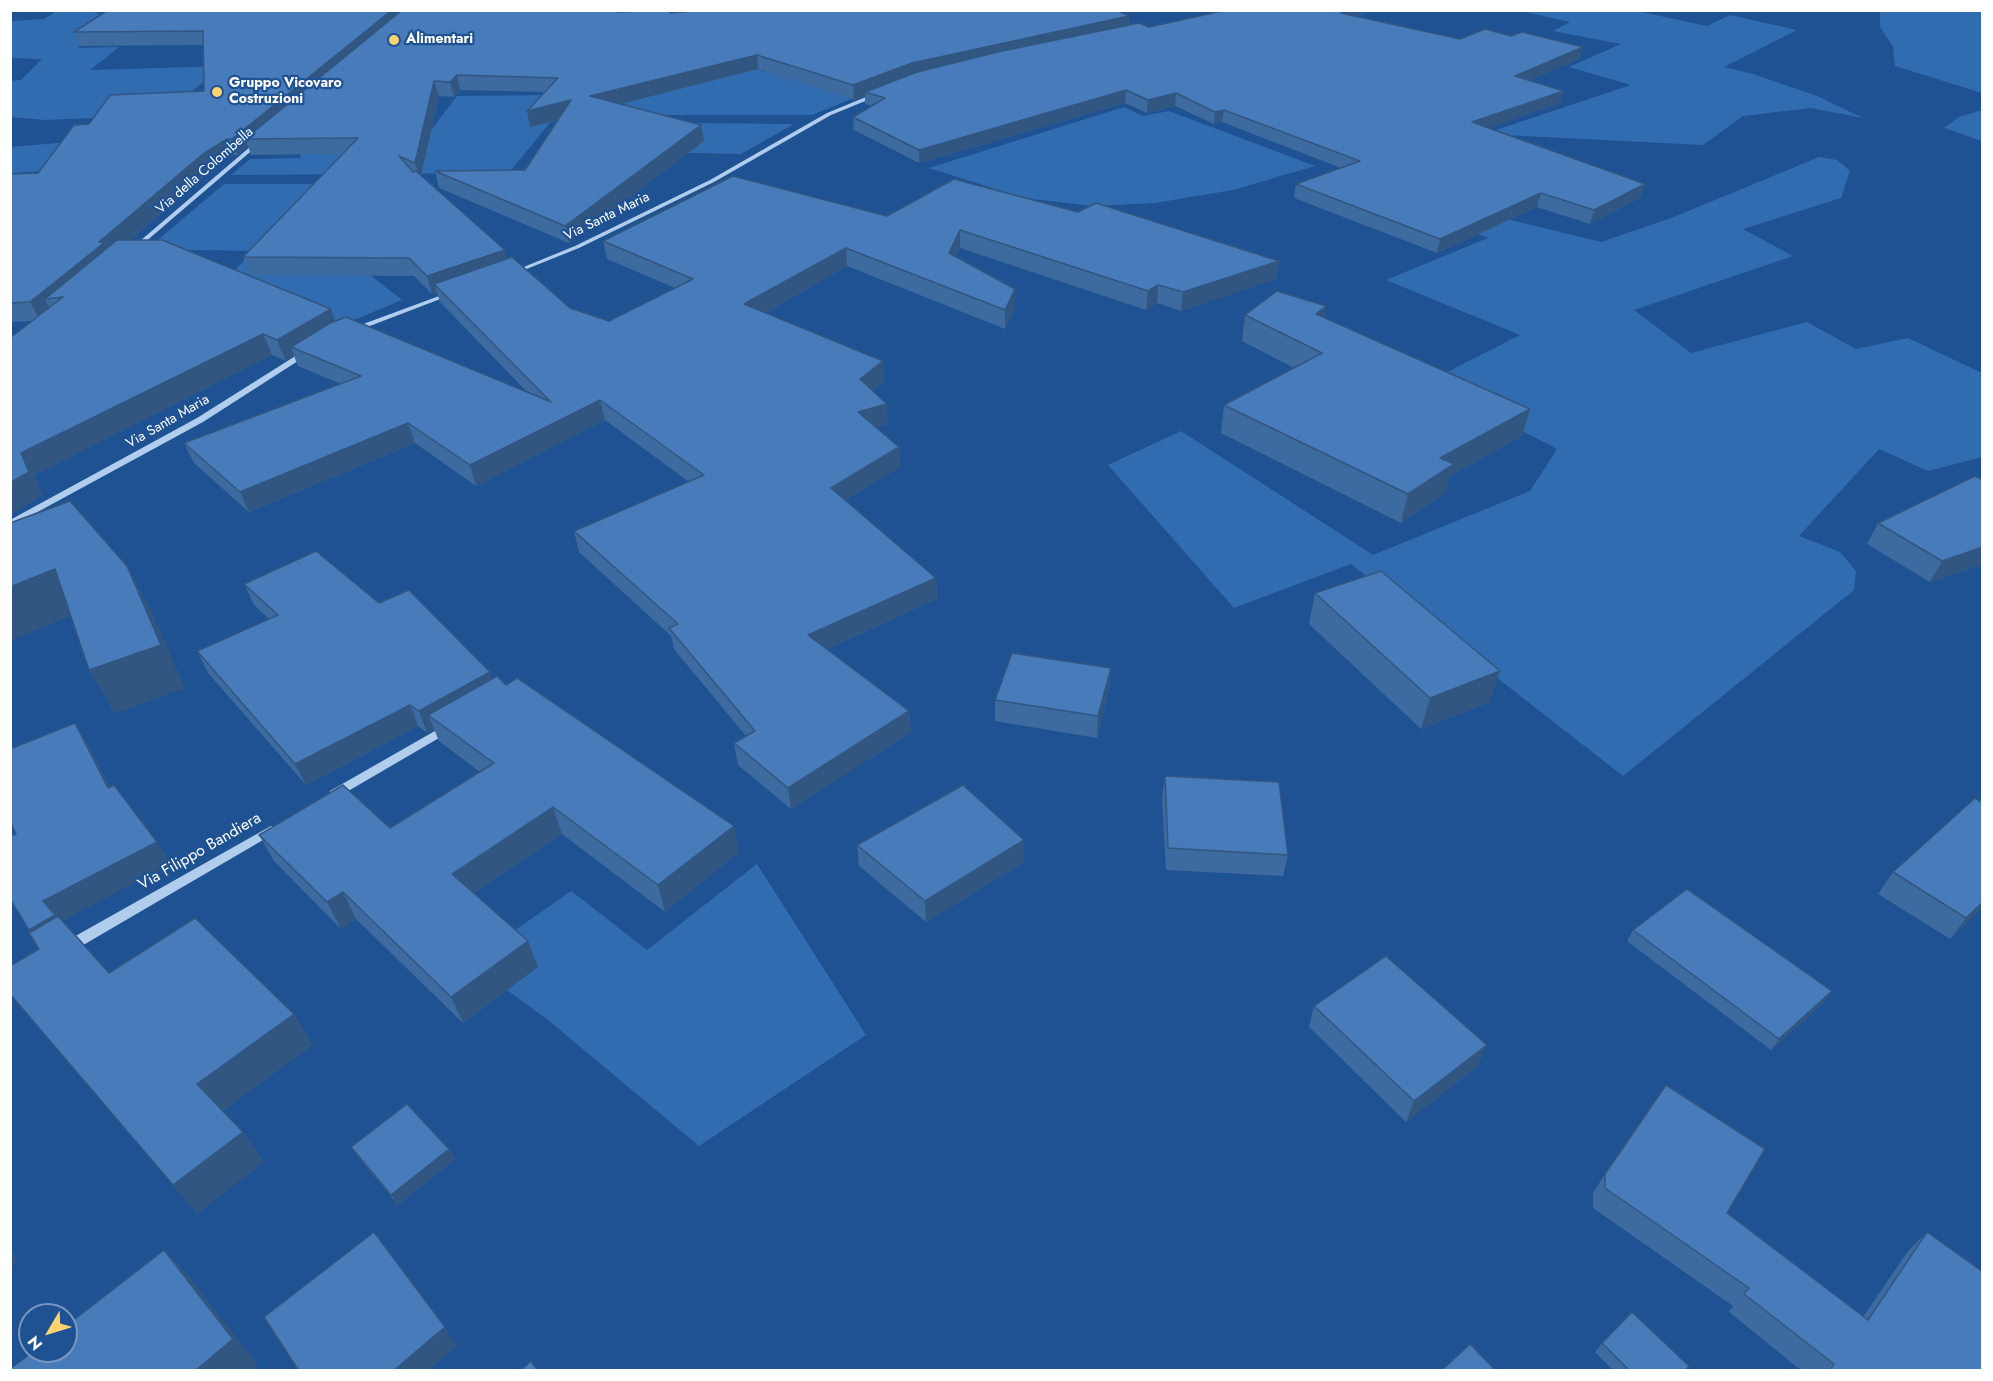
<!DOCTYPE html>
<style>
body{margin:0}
#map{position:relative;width:1993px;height:1381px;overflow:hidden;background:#1f5293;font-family:Jost,sans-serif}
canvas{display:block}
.frame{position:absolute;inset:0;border:12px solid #fff;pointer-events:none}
.north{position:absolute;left:18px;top:1303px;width:60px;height:60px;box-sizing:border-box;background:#1f5293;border:2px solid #7997be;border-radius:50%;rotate:232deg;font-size:16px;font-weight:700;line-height:24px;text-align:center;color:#fff}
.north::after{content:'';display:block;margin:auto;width:21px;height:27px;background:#fcd370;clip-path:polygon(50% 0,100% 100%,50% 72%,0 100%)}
</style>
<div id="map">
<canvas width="1993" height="1381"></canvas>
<div class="frame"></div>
<div class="north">N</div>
</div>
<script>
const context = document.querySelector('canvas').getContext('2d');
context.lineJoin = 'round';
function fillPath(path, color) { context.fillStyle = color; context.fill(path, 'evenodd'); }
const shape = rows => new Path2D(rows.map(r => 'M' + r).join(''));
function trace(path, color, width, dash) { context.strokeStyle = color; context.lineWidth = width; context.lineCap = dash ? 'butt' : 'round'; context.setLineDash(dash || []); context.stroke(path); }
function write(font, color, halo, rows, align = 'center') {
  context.font = font + ' Jost,sans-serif'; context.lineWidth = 4.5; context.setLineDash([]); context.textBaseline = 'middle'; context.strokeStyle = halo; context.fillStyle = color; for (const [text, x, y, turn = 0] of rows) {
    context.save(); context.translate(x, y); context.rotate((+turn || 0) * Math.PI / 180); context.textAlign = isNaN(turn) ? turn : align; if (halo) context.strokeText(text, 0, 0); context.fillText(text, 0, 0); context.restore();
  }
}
fillPath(shape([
 [913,10,893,82,812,115,556,115,509,173,231,175,250,159,300,158,301,154,428,134,457,96,557,95,761,65,762,72],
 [1517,10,1637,11,1707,26,1730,15,1797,30,1724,67,1753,74,1817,96,1863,118,1811,108,1743,116,1703,145,1484,134,1631,85,1569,67,1621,44,1553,31,1570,22],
 [57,11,99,11,96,14,113,15,78,48,119,47,90,70,225,66,160,115,46,120,11,117,10,81,21,80,42,59,11,58,11,21,44,19],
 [1880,11,1982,11,1982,93,1895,66,1893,47,1880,27],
 [1124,107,1143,116,1169,111,1315,166,1233,190,1155,203,1092,206,1024,198,929,168],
 [1982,110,1982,141,1944,128,1959,117],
 [569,122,794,124,741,154,645,152],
 [81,141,108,167,11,173,11,147],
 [1819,157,1837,160,1850,171,1841,198,1743,229,1793,256,1634,310,1691,353,1807,322,1856,349,1908,338,1982,373,1982,457,1928,471,1879,449,1799,536,1840,552,1856,571,1854,590,1623,776,1351,564,1234,608,1108,465,1181,431,1373,555,1530,491,1557,449,1428,382,1520,335,1386,280,1488,238,1326,175,1601,242,1674,217],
 [224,184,434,184,413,213,360,267,402,300,291,346,173,336,253,251,147,249],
 [757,864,866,1035,699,1146,548,1020,507,990,504,938,571,891,647,950]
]), '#326cb0');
fillPath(shape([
 [878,92,880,95,831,115,714,182,579,248,514,274,509,273,575,246,710,180,827,113,878,92],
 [258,140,263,141,137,249,133,249,133,247,258,140],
 [450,292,456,293,354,332,347,330,450,292],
 [305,350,312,352,203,422,10,527,10,520,197,418,305,350],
 [447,724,451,725,452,728,451,731,338,797,330,797,328,794,330,791,447,724],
 [271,826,275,827,277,830,275,833,73,951,68,952,63,951,62,947,63,943,271,826]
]), '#b1cdee');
fillPath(shape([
 [1371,10,1357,17,1460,39,1511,36,1583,47,1579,59,1530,80,1560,103,1488,128,1645,184,1640,198,1590,224,1537,207,1437,253,1294,198,1296,184,1341,168,1222,122,1214,124,1175,106,1147,113,1125,103,919,163,854,130,853,117,872,106,865,104,865,96,854,100,758,69,621,104,701,125,704,141,569,243,439,188,435,171,525,170,559,120,530,127,527,111,544,92,460,90,454,97,439,96,421,176,507,258,570,308,609,321,675,288,607,259,603,241,887,216,1078,212,1279,261,1276,279,1181,311,1157,303,1146,310,960,248,956,256,1015,289,1015,307,1005,329,847,266,765,313,885,381,872,390,888,424,876,427,899,447,900,467,845,500,936,578,937,599,827,649,909,711,911,732,791,809,738,765,734,743,746,736,674,649,671,636,579,552,574,531,689,482,605,420,476,486,415,443,249,512,194,463,184,443,341,384,298,366,294,356,286,361,272,355,34,475,42,495,10,515,10,338,32,321,10,322,10,174,38,173,89,124,204,91,203,45,80,46,74,32,621,12,1129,16,1129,25,1149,27],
 [248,146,251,155,342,154,243,257,250,275,414,276,432,294,437,293,440,302,527,392,335,321,130,240,210,171,233,155,238,155],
 [1326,306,1324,317,1530,409,1522,436,1450,476,1446,492,1401,523,1221,433,1224,405,1294,368,1242,341,1245,315],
 [1983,480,1983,564,1930,582,1867,544,1878,523],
 [244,584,379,603,492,679,506,685,739,852,665,912,562,834,474,893,528,941,538,967,463,1023,356,919,341,929,274,861,259,835,390,828,480,772,439,741,434,729,427,733,418,726,306,785,208,673,197,651,269,619,254,605],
 [1315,593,1490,702,1421,729,1309,624],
 [1111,668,1109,689,1097,738,995,721,995,700],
 [1165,776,1288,855,1283,876,1166,870,1162,798],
 [1983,803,1983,907,1950,939,1878,894,1893,872],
 [857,845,1024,862,926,922,859,866],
 [1633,930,1824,1002,1771,1050,1627,941],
 [1314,1006,1478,1066,1406,1122,1309,1027],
 [351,1147,449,1149,455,1159,398,1205,358,1157],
 [1605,1174,1727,1213,1863,1317,1908,1251,1927,1232,1983,1371,1802,1371,1729,1312,1733,1306,1593,1208,1593,1193],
 [1602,1343,1685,1371,1614,1371,1595,1352]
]), '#3d6a9f');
fillPath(shape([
 [392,10,412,10,245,139,248,146,238,155,232,139],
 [1347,10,1371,10,1339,24,1341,13],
 [1129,16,1128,30,865,92,865,96,854,100,853,85,912,63],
 [1583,47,1579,59,1512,88,1515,76],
 [757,55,758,69,593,111,590,96],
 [457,75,460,90,454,97,450,82],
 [434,81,439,96,420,179,415,163],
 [1126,90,1125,103,919,163,919,150],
 [1564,91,1560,103,1469,135,1472,122],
 [1176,93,1175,106,1147,113,1148,100],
 [571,100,574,116,530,127,527,111],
 [1224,110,1222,122,1214,124,1215,112],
 [701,125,704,141,569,243,565,226],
 [227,139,233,155,210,171,63,297,45,299,51,311,40,320,30,302,99,242,203,154],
 [1645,184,1640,198,1590,224,1594,210],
 [1541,193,1537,207,1437,253,1440,239],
 [960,230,960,248,950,271,949,253],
 [846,248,847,266,747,323,744,304],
 [505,250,510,268,434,284,437,293,432,294,427,276],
 [1279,261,1276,279,1181,311,1183,292],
 [1158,285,1157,303,1146,310,1148,291],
 [1015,289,1015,307,1005,329,1005,310],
 [1326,306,1321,332,1316,314],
 [331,309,338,330,291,347,294,356,286,361,277,340],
 [263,334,272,355,34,475,42,495,10,515,10,483,21,453],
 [883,361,885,381,862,398,860,379],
 [600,400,605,420,476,486,470,465],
 [887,404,888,424,860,432,858,412],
 [1530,409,1522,436,1450,476,1446,492,1401,523,1408,494,1440,458],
 [408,423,415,443,249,512,240,492],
 [899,447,900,467,833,508,831,488],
 [1983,547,1983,564,1930,582,1942,561],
 [127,566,150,608,185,688,115,714,89,670],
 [55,569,80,612,10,641,10,587],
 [936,578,937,599,811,656,808,635],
 [1111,668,1109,689,1097,738,1098,716],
 [1500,671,1490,702,1421,729,1430,698],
 [490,672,497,693,428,715,434,729,427,733,419,711],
 [410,705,418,726,306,785,295,764],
 [909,711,911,732,791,809,788,788],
 [75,723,88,744,122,810,108,788],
 [553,807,562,834,463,900,452,874],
 [734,826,739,852,665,912,658,885],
 [1024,840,1024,862,926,922,925,901],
 [157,842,171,863,61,922,46,951,29,930,43,901],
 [343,892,356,919,341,929,327,902],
 [1983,902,1983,907,1950,939,1966,918],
 [528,941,538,967,463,1023,451,997],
 [1832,991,1824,1002,1771,1050,1779,1039],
 [294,1014,313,1045,219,1114,197,1084],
 [1487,1045,1478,1066,1406,1122,1414,1101],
 [243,1132,264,1162,197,1214,173,1185],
 [449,1149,455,1159,398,1205,391,1195],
 [10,1250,18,1260,10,1266],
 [164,1250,190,1278,258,1365,252,1371,195,1371],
 [445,1327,457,1346,428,1371,393,1371]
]), '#325682');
const building = shape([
 [108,10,392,10,232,139,227,139,203,154,99,242,105,242,30,302,10,303,10,174,38,173,74,125,89,124,110,95,204,91,203,31,74,32,108,10],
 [402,10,618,10,618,12,670,10,670,13,703,10,1116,10,1129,16,912,63,853,85,757,55,590,96,701,125,565,226,435,171,525,170,571,100,527,111,558,78,457,75,450,82,434,81,415,163,399,156,413,172,416,171,505,250,427,276,409,258,243,257,358,138,245,139,402,10],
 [1227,10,1347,10,1341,13,1460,39,1485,29,1511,36,1522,32,1583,47,1515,76,1564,91,1472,122,1645,184,1594,210,1541,193,1440,239,1296,184,1360,161,1224,110,1215,112,1176,93,1148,100,1126,90,919,150,853,117,885,98,865,92,917,72,1002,51,1139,23,1149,27,1227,10],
 [733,176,887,216,954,179,1078,212,1096,203,1279,261,1183,292,1158,285,1148,291,960,230,949,253,1015,289,1005,310,846,248,744,304,883,361,860,379,887,404,858,412,899,447,831,488,936,578,808,635,909,711,788,788,734,743,755,731,669,628,678,624,574,531,704,475,600,400,470,465,408,423,240,492,184,443,361,376,291,347,330,323,346,317,551,402,434,284,512,257,570,308,609,321,693,279,603,241,733,176],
 [117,240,162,240,331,309,277,340,263,334,21,453,29,472,10,483,10,338,63,297,45,299,117,240],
 [1277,291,1326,306,1316,314,1530,409,1440,458,1454,464,1408,494,1224,405,1322,353,1245,315,1277,291],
 [1975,476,1983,480,1983,547,1942,561,1878,523,1975,476],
 [70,501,127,566,161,645,89,670,55,569,10,587,10,523,70,501],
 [316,551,379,603,409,590,490,672,419,711,410,705,295,764,197,651,278,615,244,584,316,551],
 [1381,571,1500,671,1430,698,1315,593,1381,571],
 [1012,653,1111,668,1098,716,995,700,1012,653],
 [497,676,506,685,517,678,734,826,658,885,553,807,452,874,528,941,451,997,343,892,327,902,259,835,343,785,390,828,494,763,428,715,497,676],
 [75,723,108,788,114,785,157,842,43,901,55,915,29,930,10,899,10,836,16,834,10,821,10,749,75,723],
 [1165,776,1279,782,1288,855,1168,848,1165,776],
 [963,785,1024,840,925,901,857,845,963,785],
 [1975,798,1983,803,1983,902,1966,918,1893,872,1975,798],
 [1687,889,1832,991,1779,1039,1633,930,1687,889],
 [58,916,109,973,195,918,294,1014,197,1084,243,1132,173,1185,10,994,10,966,39,949,29,933,58,916],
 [1386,956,1487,1045,1414,1101,1314,1006,1386,956],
 [1666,1085,1765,1149,1727,1213,1868,1320,1927,1232,1983,1272,1983,1371,1830,1371,1834,1364,1744,1294,1749,1288,1605,1188,1605,1174,1666,1085],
 [407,1104,449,1149,391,1195,351,1147,407,1104],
 [374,1232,445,1327,393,1371,299,1371,264,1317,374,1232],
 [164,1250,233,1339,195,1371,10,1371,10,1369,34,1351,66,1351,66,1326,164,1250],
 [1632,1312,1689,1366,1685,1371,1630,1371,1602,1343,1632,1312],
 [1470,1344,1496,1371,1441,1371,1470,1344],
 [531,1361,538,1371,520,1371,531,1361]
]);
fillPath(building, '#477bb9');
trace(building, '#325682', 1.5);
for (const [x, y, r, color] of [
 [394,40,6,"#fcd370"],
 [217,92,6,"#fcd370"]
]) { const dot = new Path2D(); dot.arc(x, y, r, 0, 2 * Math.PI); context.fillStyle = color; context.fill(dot); trace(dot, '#1f5293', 2); }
write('bold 14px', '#fff', '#1f5293', [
 ["Alimentari",406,40],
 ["Gruppo Vicovaro",229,84],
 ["Costruzioni",229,100]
], 'left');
write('14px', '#fff', '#1f5293', [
 ["Via della Colombella",205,171,-41],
 ["Via Santa Maria",607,217,-26],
 ["Via Santa Maria",168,422,-30]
]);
write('16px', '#fff', '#1f5293', [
 ["Via Filippo Bandiera",200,852,-30]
]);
</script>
